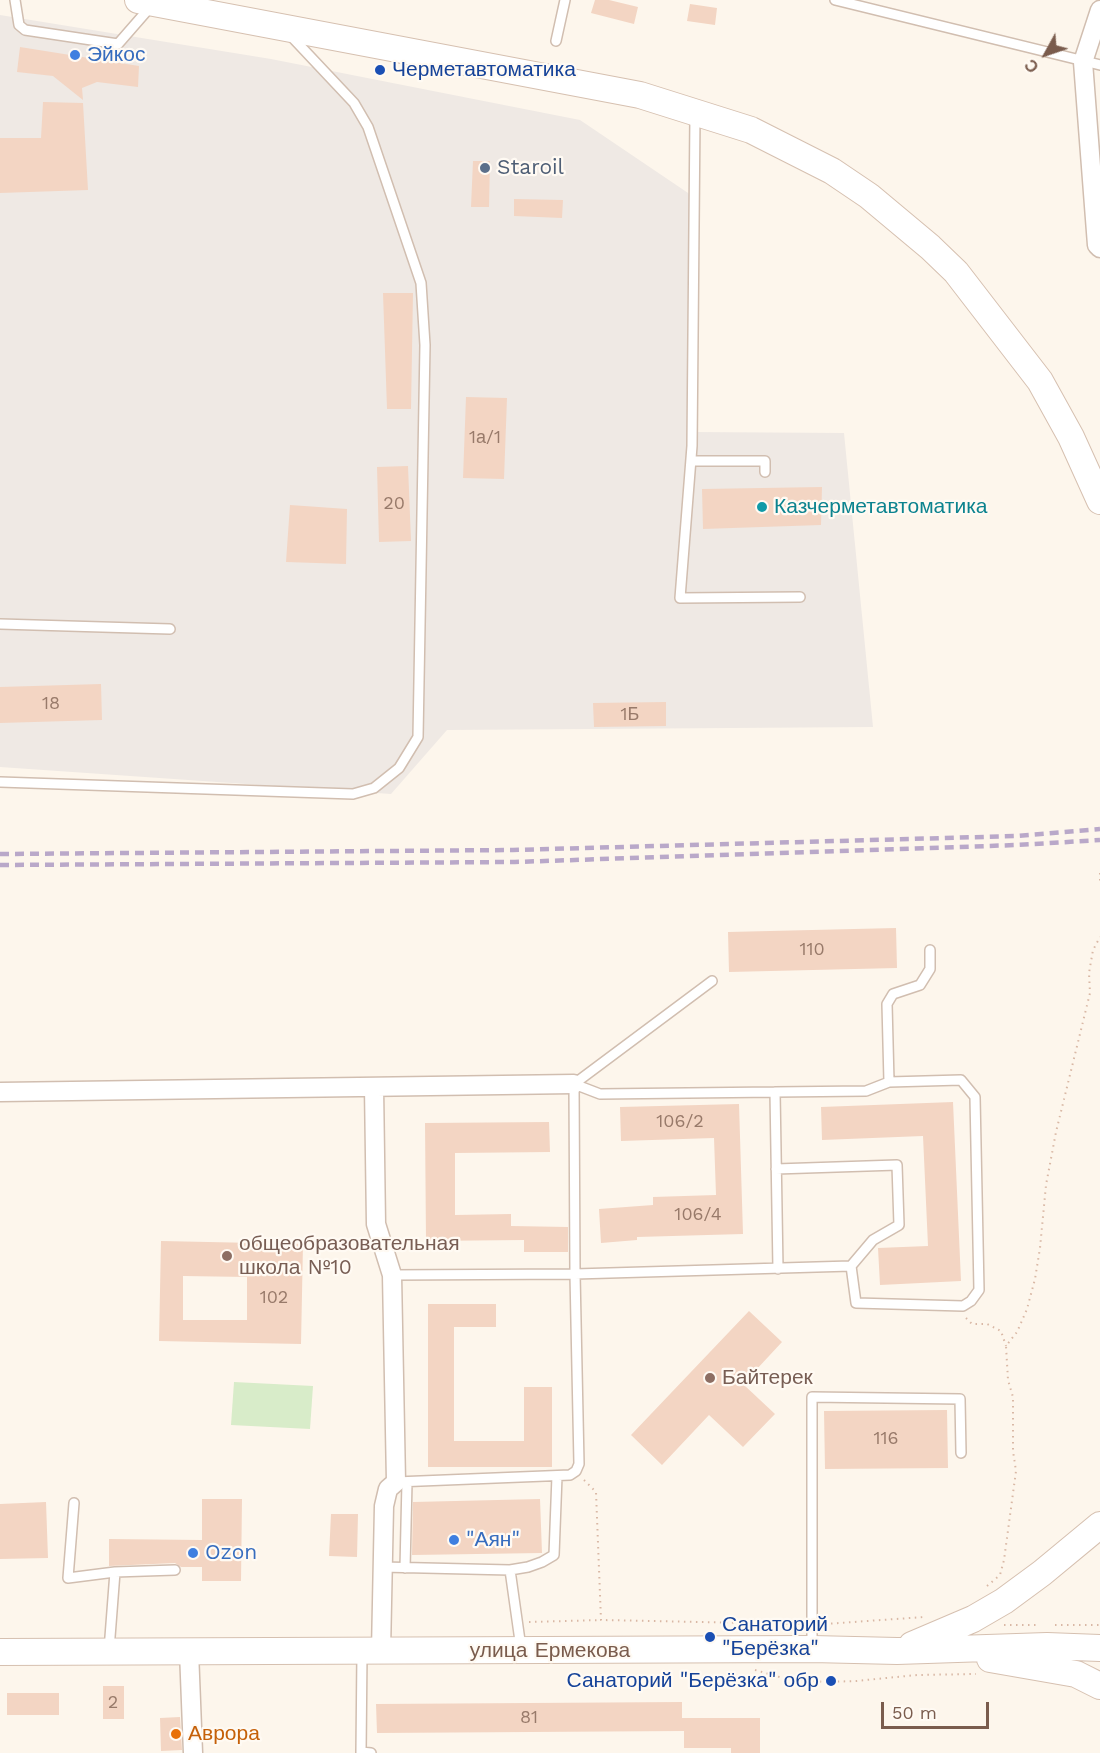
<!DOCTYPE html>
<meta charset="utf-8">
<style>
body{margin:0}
#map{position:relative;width:1100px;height:1753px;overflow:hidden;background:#fdf6ec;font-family:"Work Sans",sans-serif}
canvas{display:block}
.north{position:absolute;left:1016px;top:24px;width:60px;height:60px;-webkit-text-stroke:4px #fffaf3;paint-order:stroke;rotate:230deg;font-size:16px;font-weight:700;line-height:24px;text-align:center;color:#7a5c4d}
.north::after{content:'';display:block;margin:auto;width:21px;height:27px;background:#7a5c4d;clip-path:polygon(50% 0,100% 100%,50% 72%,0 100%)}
.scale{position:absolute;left:881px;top:1702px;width:108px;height:27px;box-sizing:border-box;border:3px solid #7a5c4d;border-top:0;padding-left:8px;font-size:18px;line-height:21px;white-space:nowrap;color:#7a5c4d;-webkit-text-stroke:4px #fffaf3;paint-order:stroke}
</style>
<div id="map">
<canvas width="1100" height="1753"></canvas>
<div class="north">С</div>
<div class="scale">50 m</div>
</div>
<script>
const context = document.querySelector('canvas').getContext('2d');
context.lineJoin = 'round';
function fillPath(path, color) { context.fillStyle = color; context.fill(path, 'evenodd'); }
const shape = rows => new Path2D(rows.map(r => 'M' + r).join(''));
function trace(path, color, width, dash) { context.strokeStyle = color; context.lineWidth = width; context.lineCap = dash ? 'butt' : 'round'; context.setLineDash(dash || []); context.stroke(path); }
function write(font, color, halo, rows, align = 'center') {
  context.font = font + ' "Work Sans",sans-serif'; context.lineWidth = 4.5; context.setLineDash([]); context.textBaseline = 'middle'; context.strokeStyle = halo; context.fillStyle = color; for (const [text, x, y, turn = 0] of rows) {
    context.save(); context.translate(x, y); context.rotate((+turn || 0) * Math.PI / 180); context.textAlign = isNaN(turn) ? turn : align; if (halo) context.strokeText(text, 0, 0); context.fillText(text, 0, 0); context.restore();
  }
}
fillPath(shape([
 [0,15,271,59,580,120,694,197,693,432,844,433,873,727,447,730,391,794,0,767]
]), '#efe9e4');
fillPath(shape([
 [234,1382,313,1386,310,1429,231,1425]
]), '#d8ecc9');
fillPath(shape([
 [595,0,609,0,638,7,634,24,591,13],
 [690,4,717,8,715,25,687,21],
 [20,47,139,66,138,87,97,82,82,88,83,100,53,76,17,72],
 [43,102,83,103,88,190,0,193,0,138,41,138],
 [473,161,490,161,489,207,471,207],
 [514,199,563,200,562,218,514,216],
 [383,293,413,293,411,409,387,409],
 [466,397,507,398,504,479,463,478],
 [408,466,411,541,379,542,377,467],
 [822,487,821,525,703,529,702,489],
 [290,505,347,509,346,564,286,562],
 [101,684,102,720,0,723,0,687],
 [666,702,666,726,594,727,593,703],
 [896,928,897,968,729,972,728,932],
 [953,1102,961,1281,880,1285,878,1248,928,1246,923,1136,822,1140,821,1107],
 [739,1104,743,1234,637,1237,637,1240,601,1243,599,1209,653,1205,653,1197,716,1195,714,1138,621,1141,620,1107],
 [549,1122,550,1152,455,1153,455,1215,511,1214,511,1226,568,1227,568,1252,524,1252,524,1240,426,1241,425,1123],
 [161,1241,303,1244,301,1344,159,1341],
 [183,1276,247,1277,247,1320,183,1320],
 [428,1304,496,1304,496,1327,454,1327,454,1441,524,1441,524,1387,552,1387,552,1467,428,1467],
 [749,1311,782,1342,743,1384,775,1414,743,1447,709,1415,662,1465,631,1435],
 [947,1410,948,1468,825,1469,824,1411],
 [202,1499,242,1499,241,1581,202,1581,202,1567,181,1567,175,1563,109,1566,109,1539,202,1540],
 [540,1499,542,1553,412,1555,413,1502],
 [46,1502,48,1558,0,1559,0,1504],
 [331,1514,358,1514,357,1557,329,1556],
 [103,1686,124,1686,124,1719,103,1719],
 [7,1693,59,1693,59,1715,7,1715],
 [682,1702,682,1718,760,1718,760,1753,731,1753,731,1748,684,1748,684,1731,377,1733,376,1704],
 [180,1717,182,1750,161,1751,160,1718]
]), '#f3d5c3');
const lane = shape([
 [15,0,19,25,25,30,118,44,152,5],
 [835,0,1100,65],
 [556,41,565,0],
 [695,115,692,446,680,598,800,597],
 [691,461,765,461,765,472],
 [0,624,170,629],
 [0,782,353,794,374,788,399,768,418,737,425,345,421,283,368,127,354,103,290,35],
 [889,1082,887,1004,893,994,920,985,930,969,930,950],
 [574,1084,712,981],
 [775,1092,778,1269],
 [776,1169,897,1165,899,1225,873,1240,851,1266],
 [392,1275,575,1274,851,1266,856,1303,963,1306,971,1301,979,1290,975,1097,961,1080,889,1082,866,1091,775,1092,600,1094,574,1084],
 [396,1482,570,1475,576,1471,579,1464,575,1274,574,1084],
 [74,1503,68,1578,115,1572],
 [382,1567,510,1570,521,1648],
 [405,1568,407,1482],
 [510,1570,528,1567,542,1562,554,1555,557,1476],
 [812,1647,812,1397,960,1399,961,1453],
 [109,1650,115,1572,175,1570],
 [362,1653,361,1752,371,1753]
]);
const street = shape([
 [1100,10,1083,62,1097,245,1100,248],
 [374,1087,376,1224,392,1275,396,1482,388,1489,384,1506,381,1651],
 [0,1092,574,1084],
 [189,1651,193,1753]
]);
const secondary = shape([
 [138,0,640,95,751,130,832,171,869,196,930,247,956,272,1040,381,1071,437,1100,501],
 [912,1645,973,1619,1004,1601,1042,1573,1100,1525],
 [0,1652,812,1649,897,1651,1047,1646,1100,1648],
 [990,1659,1076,1674,1100,1686]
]);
trace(lane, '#d1beb0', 12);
trace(street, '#d1beb0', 21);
trace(secondary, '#d6c0b0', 28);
trace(shape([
 [1100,873,1100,884],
 [966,1318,972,1324,987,1324,1001,1331,1006,1346],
 [584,1480,596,1492,601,1620,801,1624],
 [987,1586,1000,1575,1004,1560,1016,1471,1013,1451,1013,1397,1008,1380,1006,1346,1017,1332,1027,1309,1035,1279,1040,1248,1046,1185,1056,1132,1090,993,1089,973,1093,950,1100,937],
 [529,1622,601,1620],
 [825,1624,924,1617],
 [1004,1625,1040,1625],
 [1055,1625,1100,1625],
 [755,1670,783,1678,825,1682,856,1681,917,1675,976,1674]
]), '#d9b8a5', 2, [1.5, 4.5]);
trace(lane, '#fff', 9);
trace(street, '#fff', 18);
trace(secondary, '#fff', 26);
trace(shape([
 [0,854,513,850,1016,836,1100,829],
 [0,865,515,862,1017,845,1100,840]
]), '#b9a8c9', 4.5, [9, 6]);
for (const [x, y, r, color] of [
 [75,55,6,"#3f7fe0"],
 [380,70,6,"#1a4fb4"],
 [485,168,6,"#5c6f8a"],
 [762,507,6,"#0f9aa8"],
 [227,1256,6,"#8d6e63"],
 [710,1378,6,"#8d6e63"],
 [454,1540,6,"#3f7fe0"],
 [193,1553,6,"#3f7fe0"],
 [710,1637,6,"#1a4fb4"],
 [831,1681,6,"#1a4fb4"],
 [176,1734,6,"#e8710a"]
]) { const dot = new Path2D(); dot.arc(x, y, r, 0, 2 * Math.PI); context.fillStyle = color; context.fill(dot); trace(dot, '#fffaf3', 2); }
write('18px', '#987a6a', null, [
 ["1а/1",485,438],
 ["20",394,504],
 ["18",51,704],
 ["1Б",630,715],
 ["110",812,950],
 ["106/2",680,1122],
 ["106/4",698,1215],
 ["102",274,1298],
 ["116",886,1439],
 ["2",113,1703],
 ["81",529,1718]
]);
write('21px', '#366cbe', '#fffaf3', [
 ["Эйкос",87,55],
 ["\"Аян\"",466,1540],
 ["Ozon",205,1553]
], 'left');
write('21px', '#164399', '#fffaf3', [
 ["Черметавтоматика",392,70],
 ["Санаторий",722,1625],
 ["\"Берёзка\"",722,1649],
 ["Санаторий \"Берёзка\" обр",819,1681,"right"]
], 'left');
write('21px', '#4e5e75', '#fffaf3', [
 ["Staroil",497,168]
], 'left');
write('21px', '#0d838f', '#fffaf3', [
 ["Казчерметавтоматика",774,507]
], 'left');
write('21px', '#785e54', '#fffaf3', [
 ["общеобразовательная",239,1244],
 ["школа №10",239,1268],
 ["Байтерек",722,1378]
], 'left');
write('21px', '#7a5c4d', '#fffaf3', [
 ["улица Ермекова",550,1651]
]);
write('21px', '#c56008', '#fffaf3', [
 ["Аврора",188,1734]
], 'left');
</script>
